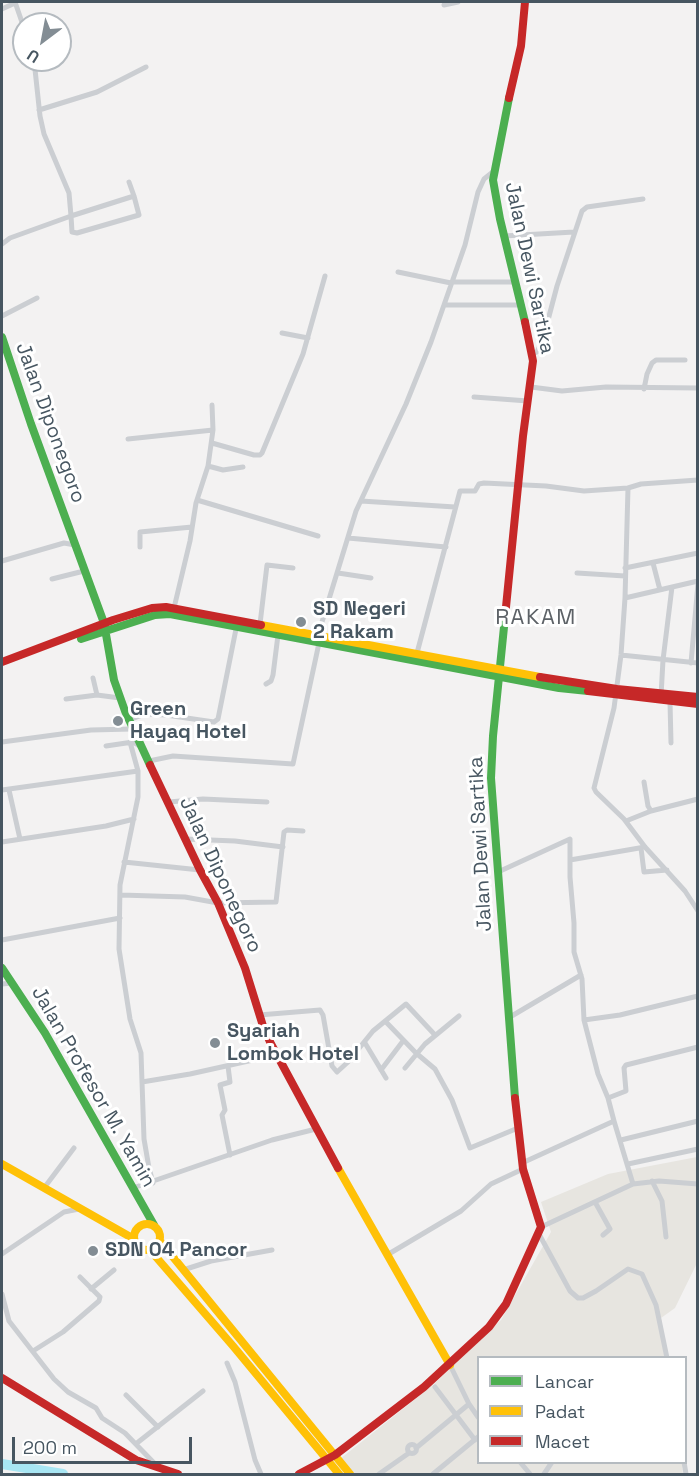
<!DOCTYPE html>
<style>
body{margin:0}
#map{position:relative;width:699px;height:1476px;overflow:hidden;background:#f3f2f2;font-family:"Space Grotesk",sans-serif}
canvas{display:block}
.frame{position:absolute;inset:0;border:3px solid #475661;pointer-events:none}
.legend{position:absolute;left:477px;top:1356px;width:210px;height:108px;box-sizing:border-box;background:#fff;border:2px solid #b5bbc0;margin:0;padding:8px 10px;list-style:none;font-size:18px;color:#475661}
.legend li{display:flex;align-items:center;gap:12px;height:30px}
.legend b{width:30px;border:2px solid #b5bbc0}
.north{position:absolute;left:12px;top:12px;width:60px;height:60px;box-sizing:border-box;background:#fff;border:2px solid #b5bbc0;border-radius:50%;rotate:212deg;font-size:16px;font-weight:700;line-height:24px;text-align:center;color:#475661}
.north::after{content:'';display:block;margin:auto;width:21px;height:27px;background:#838d94;clip-path:polygon(50% 0,100% 100%,50% 72%,0 100%)}
.scale{position:absolute;left:12px;top:1437px;width:180px;height:27px;box-sizing:border-box;border:3px solid #475661;border-top:0;padding-left:8px;font-size:18px;line-height:21px;white-space:nowrap;color:#475661;-webkit-text-stroke:4px #fff;paint-order:stroke}
</style>
<div id="map">
<canvas width="699" height="1476"></canvas>
<div class="frame"></div>
<ul class="legend">
<li><b style="height:8px;background:#4caf50"></b>Lancar</li>
<li><b style="height:8px;background:#ffc107"></b>Padat</li>
<li><b style="height:8px;background:#c62828"></b>Macet</li>
</ul>
<div class="north">U</div>
<div class="scale">200 m</div>
</div>
<script>
const context = document.querySelector('canvas').getContext('2d');
context.lineJoin = 'round';
function fillPath(path, color) { context.fillStyle = color; context.fill(path, 'evenodd'); }
const shape = rows => new Path2D(rows.map(r => 'M' + r).join(''));
function trace(path, color, width, dash) { context.strokeStyle = color; context.lineWidth = width; context.lineCap = dash ? 'butt' : 'round'; context.setLineDash(dash || []); context.stroke(path); }
function write(font, color, halo, rows, align = 'center') {
  context.font = font + ' "Space Grotesk",sans-serif'; context.lineWidth = 6; context.setLineDash([]); context.textBaseline = 'middle'; context.strokeStyle = halo; context.fillStyle = color; for (const [text, x, y, turn = 0] of rows) {
    context.save(); context.translate(x, y); context.rotate((+turn || 0) * Math.PI / 180); context.textAlign = isNaN(turn) ? turn : align; if (halo) context.strokeText(text, 0, 0); context.fillText(text, 0, 0); context.restore();
  }
}
fillPath(shape([
 [697,1157,697,1263,675,1308,661,1318,667,1357,478,1358,478,1462,682,1463,683,1474,353,1474,340,1459,433,1385,501,1320,551,1232,541,1202,608,1174]
]), '#e7e5e0');
trace(shape([
 [2,1464,63,1474]
]), '#a8e6f3', 10);
trace(shape([
 [15,2,24,28],
 [444,5,458,2],
 [2,9,15,3],
 [39,110,97,92,146,67],
 [129,182,134,196],
 [504,236,574,232],
 [2,244,10,238,71,216,134,196,139,215,77,233,72,232,71,216,69,193,44,134,40,116,34,60],
 [398,272,451,283],
 [452,282,516,282],
 [444,305,522,305],
 [2,316,37,298],
 [282,333,308,338],
 [532,354,537,352,543,339,557,286,582,211,587,207,643,199],
 [531,387,562,391,606,387,698,388],
 [644,389,647,374,652,363,656,360,685,360],
 [474,397,528,401],
 [128,439,213,430],
 [212,443,254,455,260,455,262,453,303,354,325,276],
 [208,466,223,470,243,467],
 [698,480,641,484,628,488,625,598,621,655,614,708,594,788,596,792,624,819,645,847,685,891,698,911],
 [197,500,318,536],
 [361,501,455,507],
 [348,538,446,547],
 [140,547,140,532,192,527],
 [2,561,64,543,75,545],
 [653,563,660,590],
 [625,568,698,553],
 [338,573,371,578],
 [577,573,625,576],
 [52,579,84,571],
 [625,598,698,581],
 [174,608,190,541,196,503,208,466,213,430,212,405],
 [260,624,267,565,293,568],
 [318,635,356,511,406,404,431,342,465,245,478,192,484,179,494,171],
 [417,653,460,491,475,491,479,484,484,483,546,486,584,491,628,488],
 [621,655,698,663],
 [691,663,698,584],
 [93,678,97,695],
 [266,684,271,681,273,675,278,635],
 [661,696,663,660,672,587],
 [66,699,97,695,120,698],
 [670,702,671,743],
 [129,720,145,714,166,715,214,722,218,719,237,624],
 [2,742,91,730,132,729],
 [130,742,138,771,138,797,120,885,119,949,130,1019,141,1053,144,1139,149,1168,153,1183],
 [106,746,133,742,140,746],
 [149,761,173,756,293,764,319,643],
 [644,782,648,806,651,811],
 [2,790,138,771],
 [9,790,20,839],
 [169,802,203,799,267,802],
 [626,821,651,811,698,799],
 [185,839,235,841,283,847],
 [2,842,106,826,134,819],
 [641,848,644,872,667,870],
 [570,860,645,847],
 [124,862,200,870],
 [498,872,570,839,570,877,574,923,574,952,582,979,584,1020,620,1015,698,996],
 [121,895,185,897,218,903,276,902,284,832,287,830,303,831],
 [2,940,120,918],
 [2,984,12,983],
 [259,1015,320,1010,323,1015,332,1066,337,1072,348,1062,373,1031,406,1004,435,1035],
 [510,1017,581,975],
 [584,1020,598,1074,608,1098],
 [385,1021,416,1053,435,1069,452,1100,470,1148,518,1128],
 [365,1043,386,1078],
 [228,1066,230,1082,220,1085,225,1110,222,1115,230,1155],
 [405,1068,425,1044,459,1016],
 [381,1070,403,1041],
 [142,1082,190,1074,253,1060,278,1058],
 [621,1140,698,1121],
 [522,1163,614,1121,608,1098,626,1091,624,1068,626,1065,698,1047],
 [628,1164,698,1149],
 [652,1181,662,1201,666,1237],
 [633,1184,659,1181,698,1184],
 [44,1188,74,1148],
 [133,1188,272,1140,316,1129],
 [595,1202,610,1229,603,1235],
 [541,1227,633,1184,614,1121],
 [539,1234,570,1291,578,1298,583,1298,596,1291,628,1269,642,1274,656,1305,667,1358],
 [2,1254,64,1212,79,1209],
 [387,1255,461,1211,491,1184,523,1169],
 [183,1270,211,1261,272,1250],
 [91,1289,114,1270],
 [2,1294,9,1321,54,1379,68,1392,96,1408,102,1418,125,1433,157,1466],
 [33,1351,63,1332,99,1301,100,1297,80,1277],
 [227,1363,235,1382,255,1460,261,1474],
 [435,1387,475,1440],
 [126,1395,158,1427],
 [469,1404,478,1417],
 [137,1443,203,1391],
 '407.5 1449a4.5 4.5 0 1 1 9 0a4.5 4.5 0 1 1-9 0Z',
 [416,1448,469,1404,450,1365],
 [520,1462,530,1474],
 [684,1462,686,1474],
 [379,1474,409,1453],
 [433,1474,478,1437],
 [544,1474,552,1462]
]), '#cbced2', 5);
trace(shape([
 [509,98,493,180,500,219,525,322],
 [2,337,31,424,104,623,114,680,125,711,150,765],
 [505,617,493,736,491,778,515,1098],
 [81,639,155,615,170,614,559,688,588,691],
 [2,968,45,1033,154,1225]
]), '#4caf50', 8);
trace(shape([
 [261,625,540,677],
 [2,1164,134,1239],
 [338,1168,450,1365],
 '134 1237a13 13 0 1 1 26 0a13 13 0 1 1-26 0Z',
 [160,1241,350,1474],
 [150,1250,233,1346,339,1474]
]), '#ffc107', 8);
trace(shape([
 [509,98,521,46,525,2],
 [505,617,523,436,533,361,525,322],
 [2,662,113,620,152,608,166,607,261,625],
 [540,677,617,689,698,697],
 [588,691,698,704],
 [150,765,200,870,218,903,245,968,263,1026,270,1042,338,1168],
 [2,1378,136,1460,178,1474],
 [299,1474,335,1455,424,1387,489,1327,506,1304,541,1227,523,1169,515,1098]
]), '#c62828', 8);
for (const [x, y, r, color] of [
 [301,622,6,"#838d94"],
 [118,721,6,"#838d94"],
 [215,1043,6,"#838d94"],
 [93,1251,6,"#838d94"]
]) { const dot = new Path2D(); dot.arc(x, y, r, 0, 2 * Math.PI); context.fillStyle = color; context.fill(dot); trace(dot, '#fff', 2); }
write('20px', '#475661', '#fff', [
 ["Jalan Dewi Sartika",529,268,78],
 ["Jalan Diponegoro",50,423,70],
 ["Jalan Dewi Sartika",481,844,-93],
 ["Jalan Diponegoro",220,875,65],
 ["Jalan Profesor M. Yamin",93,1087,60]
]);
write('bold 20px', '#475661', '#fff', [
 ["SD Negeri",313,610],
 ["2 Rakam",313,633],
 ["Green",130,710],
 ["Hayaq Hotel",130,733],
 ["Syariah",227,1032],
 ["Lombok Hotel",227,1055],
 ["SDN 04 Pancor",105,1251]
], 'left');
context.letterSpacing = '1.5px';
write('22px', '#5d6267', '#fff', [
 ["RAKAM",536,618]
]);
context.letterSpacing = '0px';
</script>
